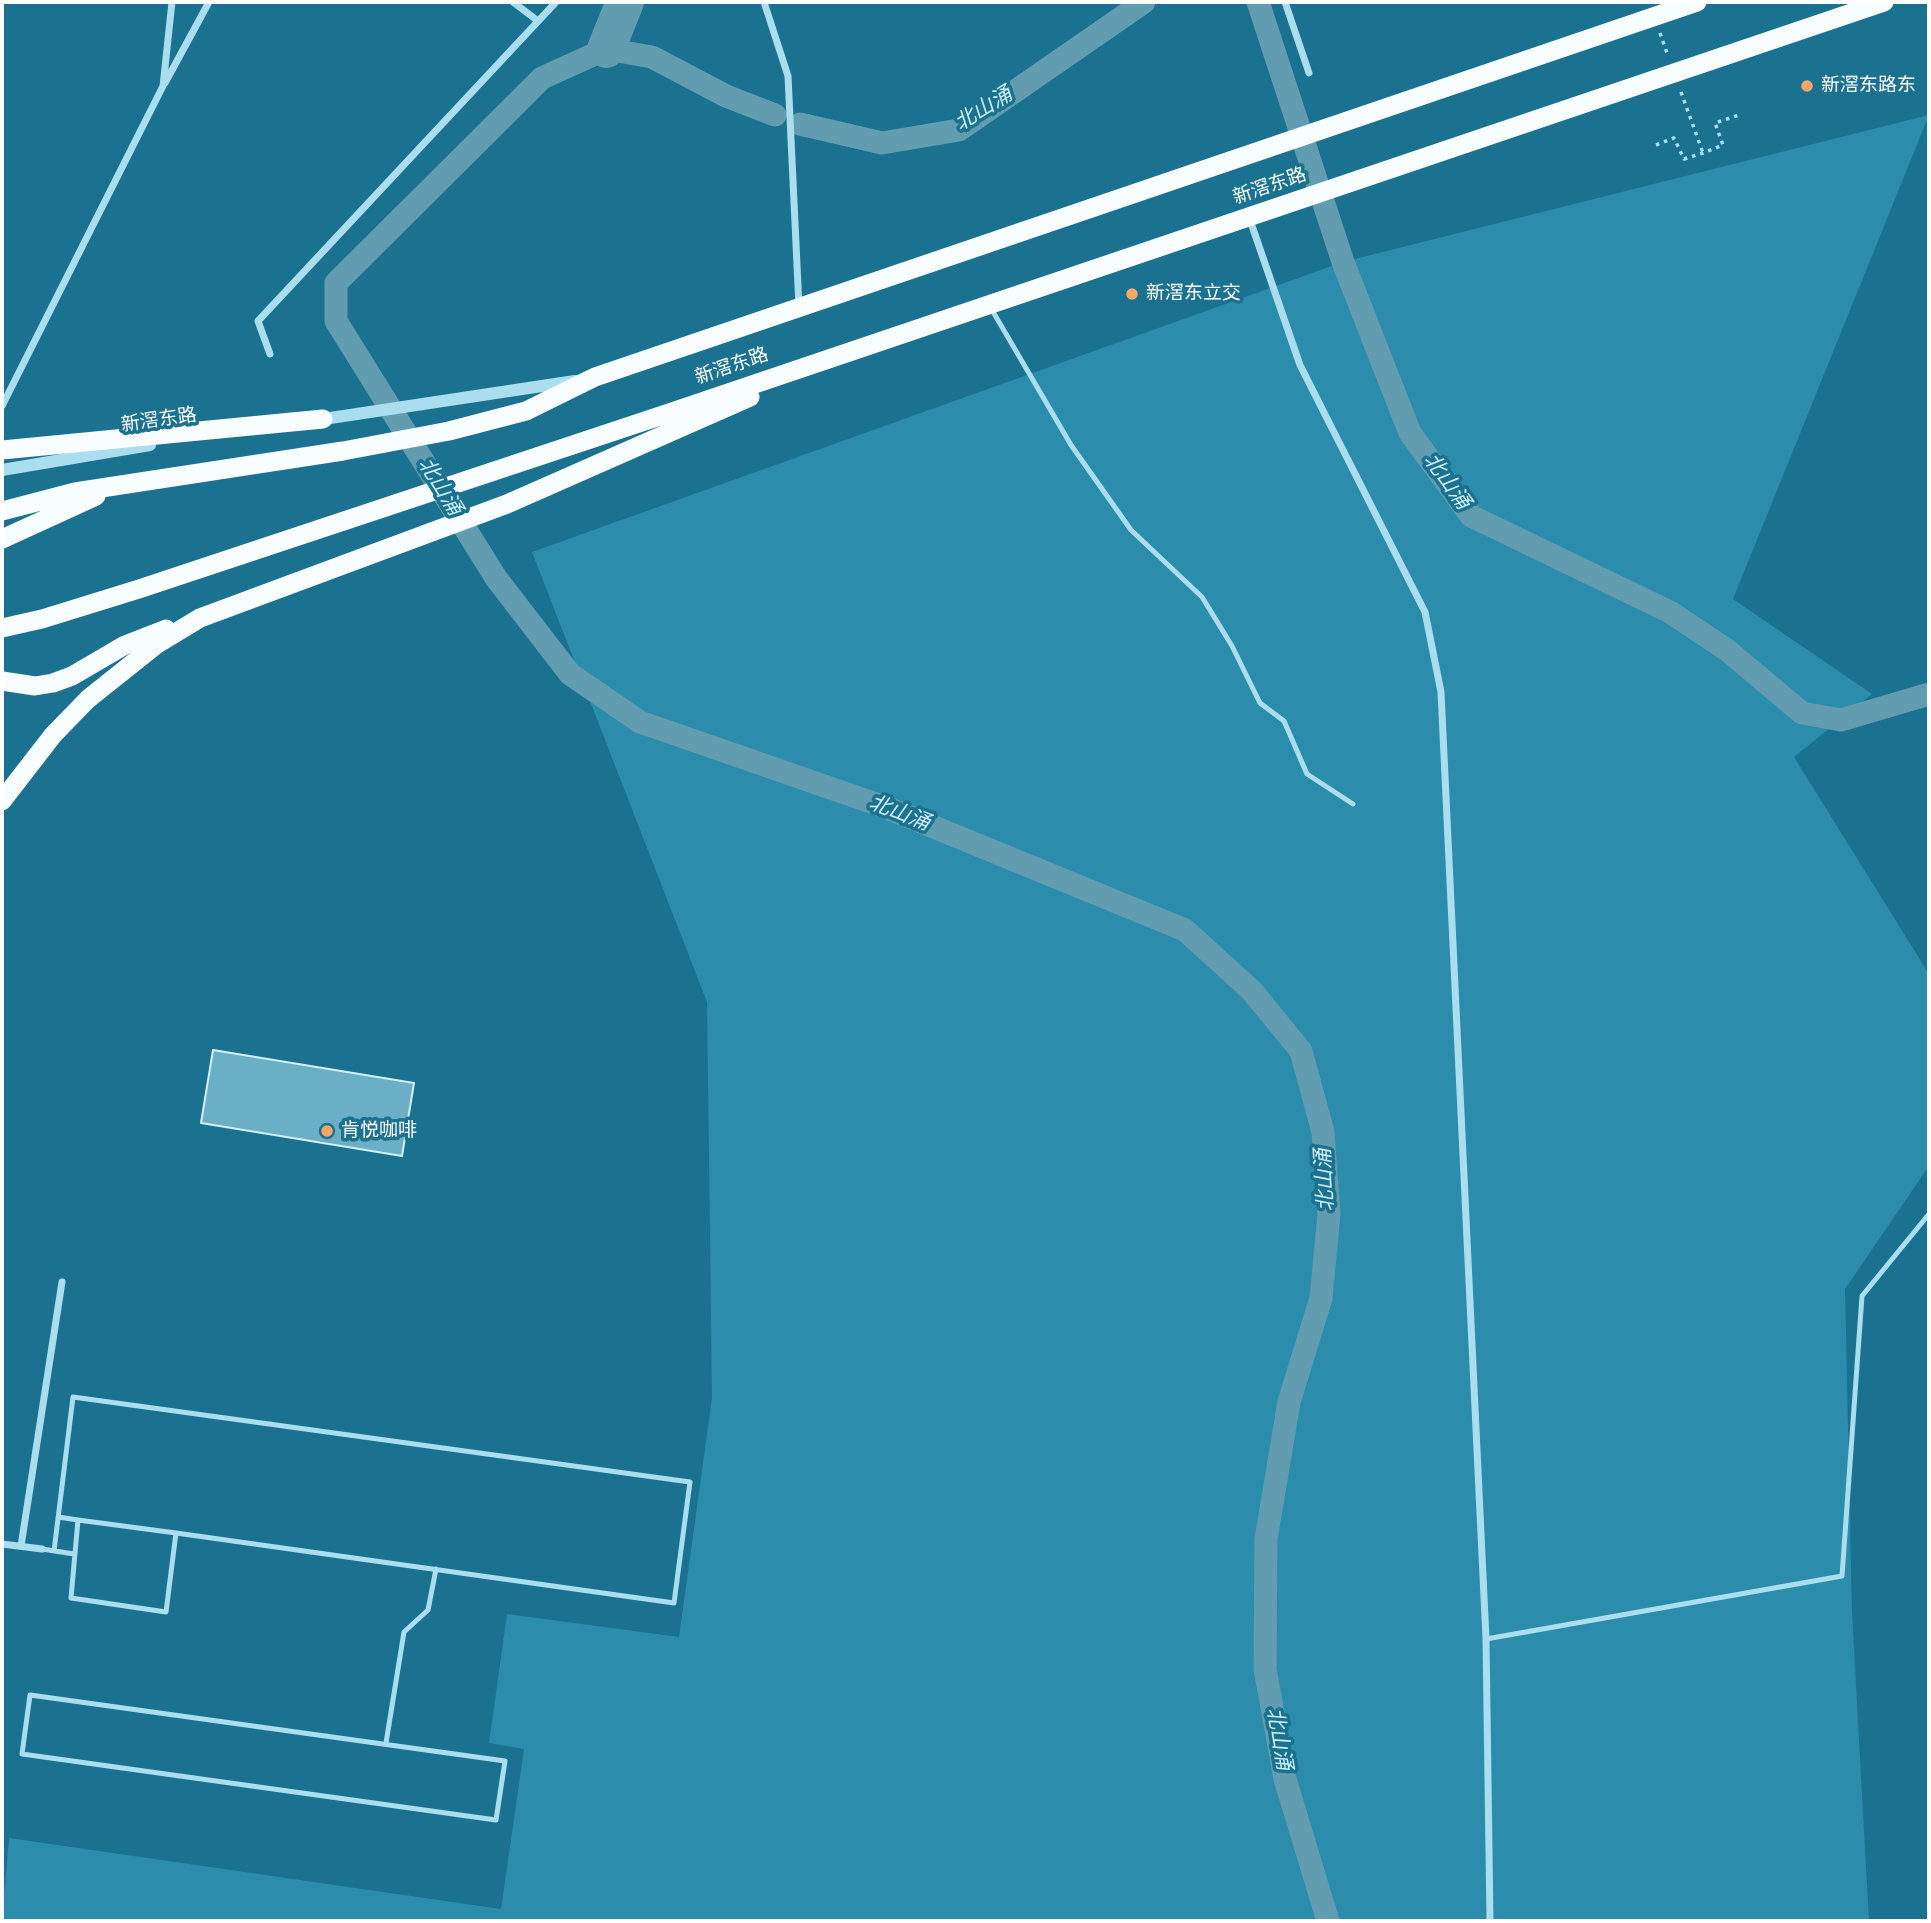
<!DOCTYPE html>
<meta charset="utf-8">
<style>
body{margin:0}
#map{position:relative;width:1931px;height:1923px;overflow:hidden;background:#1b7190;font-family:"Titillium Web",sans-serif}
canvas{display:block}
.frame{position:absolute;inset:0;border:4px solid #fff;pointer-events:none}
</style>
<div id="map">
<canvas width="1931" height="1923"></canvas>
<div class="frame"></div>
</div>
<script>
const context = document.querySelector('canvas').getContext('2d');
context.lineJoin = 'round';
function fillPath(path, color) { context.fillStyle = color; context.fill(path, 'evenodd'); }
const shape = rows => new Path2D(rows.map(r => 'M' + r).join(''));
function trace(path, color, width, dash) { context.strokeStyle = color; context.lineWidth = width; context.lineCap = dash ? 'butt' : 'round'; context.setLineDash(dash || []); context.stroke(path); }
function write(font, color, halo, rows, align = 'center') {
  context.font = font + ' "Titillium Web","Noto Sans SC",sans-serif'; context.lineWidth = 7; context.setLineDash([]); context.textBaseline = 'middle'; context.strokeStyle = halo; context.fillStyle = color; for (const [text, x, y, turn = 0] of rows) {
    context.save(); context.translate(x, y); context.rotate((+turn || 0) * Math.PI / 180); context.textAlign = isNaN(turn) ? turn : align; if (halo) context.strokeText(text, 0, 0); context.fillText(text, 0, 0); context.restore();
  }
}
fillPath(shape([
 [1929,115,1733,599,1872,694,1794,757,1929,974,1929,1166,1845,1289,1852,1612,1869,1921,2,1921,9,1838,501,1909,524,1749,489,1743,507,1614,679,1637,712,1398,707,1002,532,552,1343,262]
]), '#2b8cac');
trace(shape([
 [1258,2,1343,262,1410,433,1471,516,1670,612,1727,650,1802,713,1841,720,1929,694],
 [775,115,726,96,652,57,606,49,542,78,336,283,336,321,496,578,570,674,640,722,885,807,1185,930,1252,991,1301,1051,1323,1132,1329,1214,1321,1298,1289,1402,1266,1539,1265,1669,1285,1779,1328,1921],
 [800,124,882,143,959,130,1144,2]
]), '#629cb0', 23);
trace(shape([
 [606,49,625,2]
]), '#629cb0', 38);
const building = shape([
 [213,1050,414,1083,402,1156,201,1123,213,1050]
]);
fillPath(building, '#6aafc6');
trace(building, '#d0f0fa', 2);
trace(shape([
 [1660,33,1668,56],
 [1681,92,1703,153],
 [1656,145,1674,138,1684,159,1703,153,1723,145,1715,123,1739,115]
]), '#ade', 3.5, [3.5, 5]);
trace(shape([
 [992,310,1071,445,1131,530,1202,597,1232,646,1260,703,1284,721,1307,774,1353,804],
 [58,1517,78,1520,176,1533,166,1612,71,1598,78,1520],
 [42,1549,74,1554],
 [54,1551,73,1397,690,1482,674,1603,176,1533],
 [1486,1639,1842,1576,1862,1296,1929,1214],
 [30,1695,505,1761,496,1820,22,1754,30,1695],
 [386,1743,404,1632,428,1610,436,1569]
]), '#ade', 5);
trace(shape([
 [513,2,538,21],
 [764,2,788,76,799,307],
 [1285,2,1309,73],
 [165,83,209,2],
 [1250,220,1300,365,1425,612,1441,692,1486,1639,1490,1921],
 [270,354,258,321,556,2],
 [2,406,163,86,172,2],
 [2,1544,42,1549],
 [21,1546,62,1282]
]), '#ade', 7);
trace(shape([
 [317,420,575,381],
 [2,470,150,445]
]), '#ade', 12);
trace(shape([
 [2,450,323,419],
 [2,511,75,492,343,451,449,431,526,411,595,377,1697,2],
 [2,539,96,496],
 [2,628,42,619,139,589,669,413,1884,2],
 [2,681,35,686,53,683,72,676,125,645,166,629],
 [2,801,53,735,88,699,157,644,200,618,507,504,750,397]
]), '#f8fdff', 19);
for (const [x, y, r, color] of [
 [1807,86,7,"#ffa667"],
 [1132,294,7,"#ffa667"],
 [327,1131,7,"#ffa667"]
]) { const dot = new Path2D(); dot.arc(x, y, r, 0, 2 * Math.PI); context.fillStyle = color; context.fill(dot); trace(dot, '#1b7190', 2.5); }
write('19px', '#fff', '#1b7190', [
 ["新滘东路东",1821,86],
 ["新滘东立交",1146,294],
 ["肯悦咖啡",341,1131]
], 'left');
write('19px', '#fff', '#1b7190', [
 ["新滘东路",1270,187,-19],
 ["新滘东路",732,367,-19],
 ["新滘东路",159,421,-8]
]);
write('italic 21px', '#cceef8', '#1b7190', [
 ["北山涌",984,110,-32],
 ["北山涌",1446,482,54],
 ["北山涌",439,487,58],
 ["北山涌",899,814,21],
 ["北山涌",1326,1180,-93],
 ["北山涌",1278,1739,80]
]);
</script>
